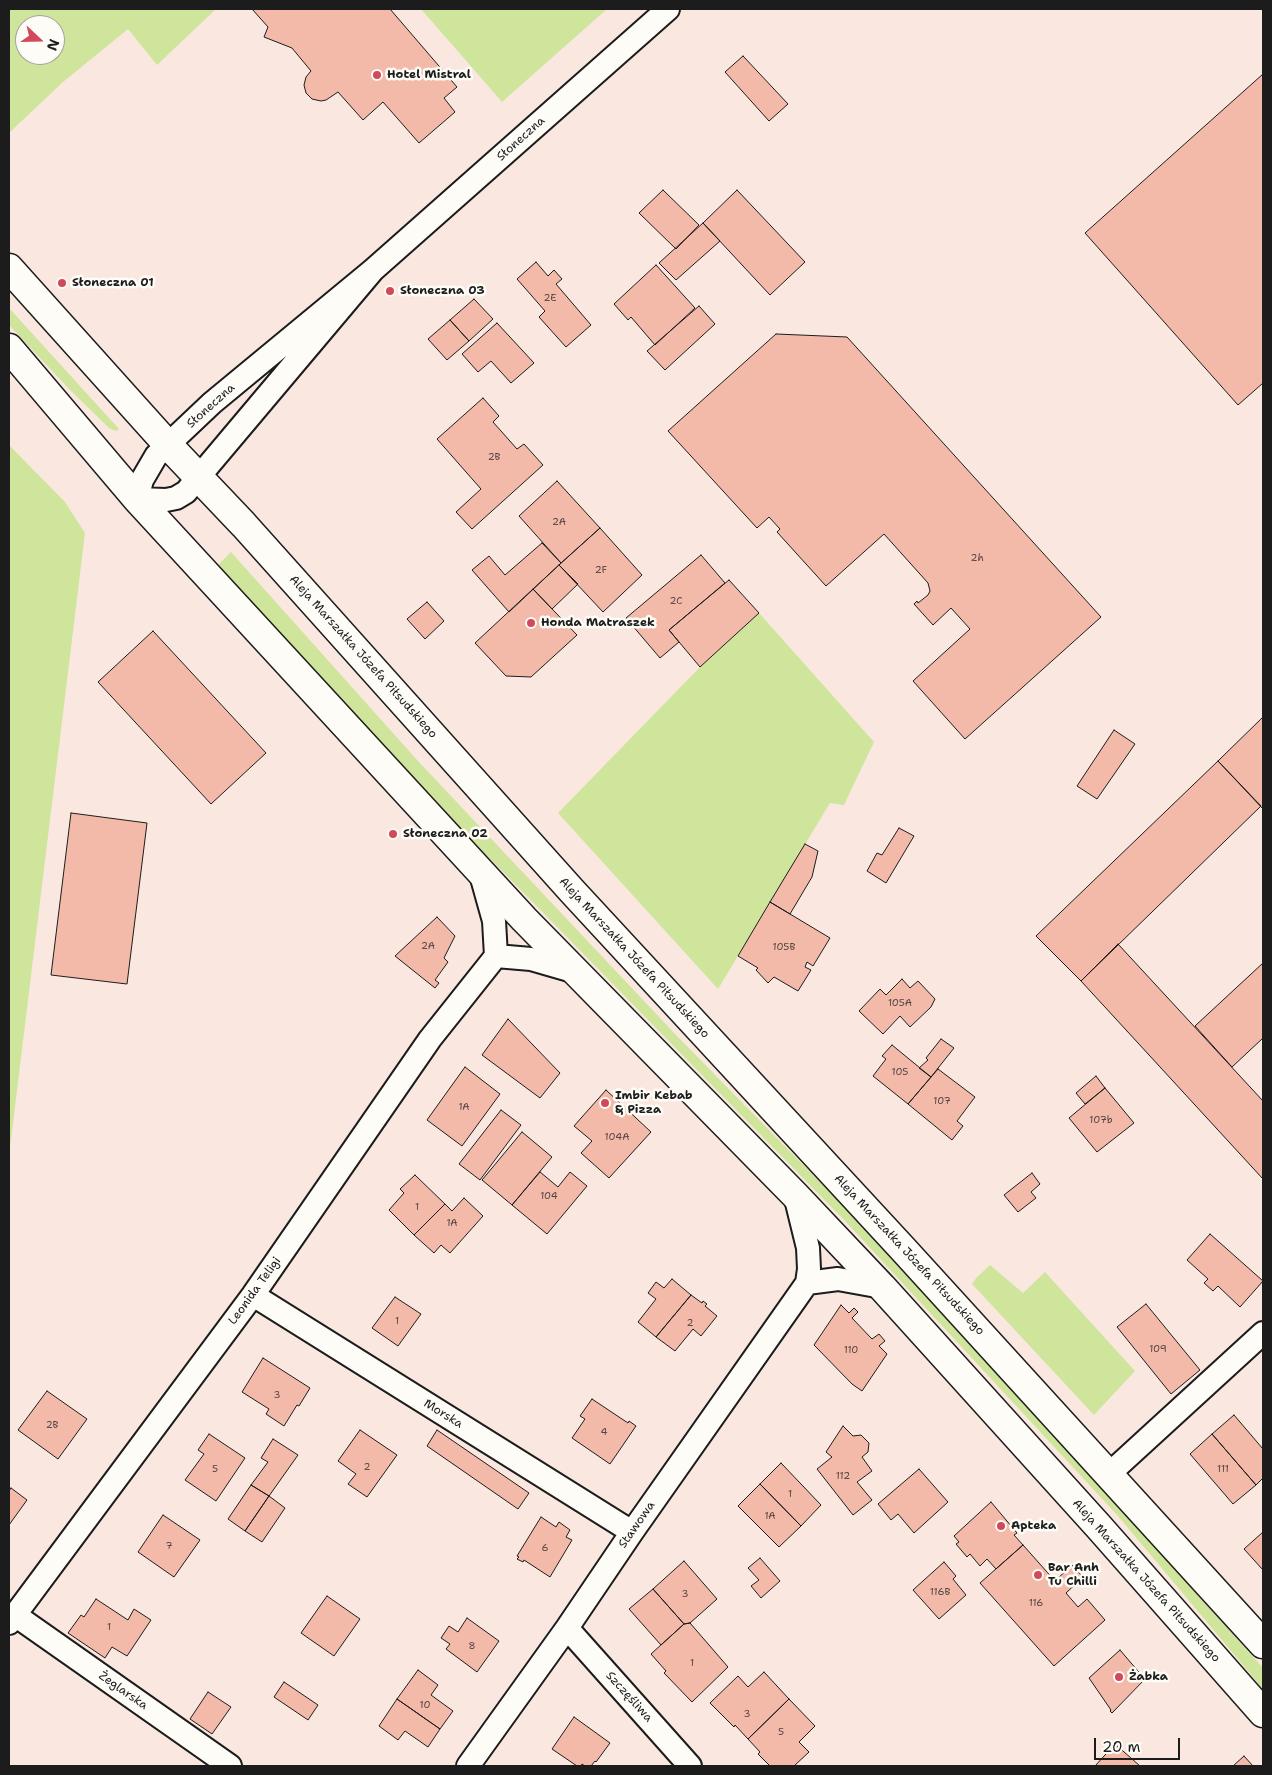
<!DOCTYPE html>
<meta charset="utf-8">
<style>
body{margin:0}
#map{position:relative;width:1272px;height:1775px;overflow:hidden;background:#fae8e0;font-family:"Shantell Sans",sans-serif}
canvas{display:block}
.frame{position:absolute;inset:0;border:10px solid #1c1c1c;pointer-events:none}
.north{position:absolute;left:15px;top:15px;width:50px;height:50px;box-sizing:border-box;background:#fdfcf7;border:1px solid #a3a29f;border-radius:50%;rotate:111deg;font-size:14px;font-weight:700;line-height:20px;text-align:center;color:#1c1c1c}
.north::after{content:'';display:block;margin:auto;width:18px;height:22px;background:#d1495b;clip-path:polygon(50% 0,100% 100%,50% 72%,0 100%)}
.scale{position:absolute;left:1094px;top:1738px;width:86px;height:22px;box-sizing:border-box;border:2px solid #1c1c1c;border-top:0;padding-left:6px;font-size:15px;line-height:18px;white-space:nowrap;color:#1c1c1c;-webkit-text-stroke:4px #fdfcf7;paint-order:stroke}
</style>
<div id="map">
<canvas width="1272" height="1775"></canvas>
<div class="frame"></div>
<div class="north">N</div>
<div class="scale">20 m</div>
</div>
<script>
const context = document.querySelector('canvas').getContext('2d');
context.lineJoin = 'round';
function fillPath(path, color) { context.fillStyle = color; context.fill(path, 'evenodd'); }
const shape = rows => new Path2D(rows.map(r => 'M' + r).join(''));
function trace(path, color, width, dash) { context.strokeStyle = color; context.lineWidth = width; context.lineCap = dash ? 'butt' : 'round'; context.setLineDash(dash || []); context.stroke(path); }
function write(font, color, halo, rows, align = 'center') {
  context.font = font + ' "Shantell Sans",sans-serif'; context.lineWidth = 5; context.setLineDash([]); context.textBaseline = 'middle'; context.strokeStyle = halo; context.fillStyle = color; for (const [text, x, y, turn = 0] of rows) {
    context.save(); context.translate(x, y); context.rotate((+turn || 0) * Math.PI / 180); context.textAlign = isNaN(turn) ? turn : align; if (halo) context.strokeText(text, 0, 0); context.fillText(text, 0, 0); context.restore();
  }
}
fillPath(shape([
 [9,9,216,9,157,65,128,29,63,82,9,133],
 [25,25,55,25,55,55,25,55],
 [421,9,607,9,502,102],
 [9,308,119,429,116,431,109,428,70,390,9,325],
 [9,445,65,502,85,533,9,1156],
 [231,552,418,761,677,1036,864,1227,1128,1517,1263,1668,1263,1689,1118,1516,846,1222,463,831,226,574,218,565],
 [759,613,874,742,844,805,830,803,718,989,558,813,700,667],
 [990,1265,1023,1293,1045,1272,1135,1371,1094,1415,972,1284,977,1277]
]), '#cee59b');
const building = shape([
 [252,9,390,9,457,87,444,98,455,112,419,143,383,102,363,120,338,92,326,100,321,101,312,99,306,93,304,85,306,77,311,71,292,48,264,37,268,27,252,9],
 [743,56,788,104,769,121,725,72,743,56],
 [1263,74,1263,383,1238,405,1085,233,1263,74],
 [663,190,699,225,676,249,639,213,663,190],
 [737,190,805,262,770,295,703,223,737,190],
 [703,223,720,241,676,280,659,263,703,223],
 [536,262,548,276,554,270,562,279,556,284,591,325,566,347,539,317,545,311,517,279,536,262],
 [656,265,695,308,655,345,631,317,628,320,614,304,656,265],
 [474,299,493,319,469,341,450,320,474,299],
 [699,306,715,324,665,370,647,351,699,306],
 [450,320,469,341,447,360,428,339,450,320],
 [497,323,534,363,511,383,491,361,478,372,462,354,497,323],
 [776,334,847,337,1101,617,965,739,913,681,970,629,951,608,933,625,914,604,917,601,918,603,928,595,930,591,928,583,884,534,826,586,777,532,780,529,769,517,757,528,668,431,776,334],
 [483,398,499,416,493,422,517,449,524,444,543,465,472,529,456,512,481,489,437,439,483,398],
 [557,481,600,528,561,563,519,516,557,481],
 [600,528,642,575,603,612,559,565,600,528],
 [542,543,561,563,509,612,472,570,489,556,505,575,542,543],
 [701,555,725,583,669,630,679,642,660,658,626,618,701,555],
 [559,565,578,584,552,609,533,589,559,565],
 [729,580,759,613,700,667,669,630,729,580],
 [533,589,577,635,531,677,506,676,475,643,533,589],
 [427,602,444,621,425,639,407,619,427,602],
 [153,631,266,753,211,804,98,682,153,631],
 [1263,717,1263,809,1218,761,1263,717],
 [1114,730,1135,744,1097,799,1077,786,1114,730],
 [1218,761,1261,806,1081,981,1036,936,1218,761],
 [71,813,147,823,127,984,51,975,71,813],
 [899,828,914,836,886,883,867,871,877,853,882,855,899,828],
 [805,844,818,851,812,877,790,914,770,902,805,844],
 [770,902,830,938,813,966,807,962,805,967,811,970,798,991,774,977,768,983,756,970,758,968,738,956,770,902],
 [437,917,455,936,444,958,448,962,435,980,439,983,435,988,395,956,437,917],
 [1118,944,1263,1101,1263,1179,1081,981,1118,944],
 [1263,963,1263,1038,1232,1067,1195,1026,1263,963],
 [902,979,910,988,918,981,935,999,931,1007,910,1027,900,1016,883,1034,859,1011,880,989,886,995,902,979],
 [508,1019,560,1073,540,1098,482,1055,508,1019],
 [941,1039,954,1048,931,1077,919,1068,928,1060,926,1058,941,1039],
 [892,1045,931,1077,908,1104,873,1076,886,1059,882,1056,892,1045],
 [465,1067,500,1094,462,1146,427,1120,465,1067],
 [938,1069,975,1097,957,1121,963,1126,952,1140,908,1104,938,1069],
 [1096,1076,1105,1088,1085,1104,1076,1093,1096,1076],
 [1105,1088,1134,1123,1097,1152,1069,1118,1105,1088],
 [606,1090,651,1132,609,1178,581,1153,592,1141,574,1126,606,1090],
 [501,1110,521,1125,480,1180,459,1164,501,1110],
 [522,1132,552,1157,512,1205,482,1180,522,1132],
 [540,1172,558,1187,570,1172,587,1186,547,1234,512,1205,540,1172],
 [1032,1173,1040,1184,1031,1192,1036,1198,1018,1212,1004,1195,1032,1173],
 [415,1175,445,1204,414,1235,389,1210,404,1193,400,1189,415,1175],
 [464,1198,483,1216,450,1253,441,1245,434,1253,414,1235,445,1204,452,1211,464,1198],
 [1210,1234,1263,1281,1240,1307,1218,1286,1213,1291,1204,1283,1208,1279,1187,1260,1210,1234],
 [672,1279,691,1295,656,1337,638,1322,656,1299,648,1293,656,1282,664,1288,672,1279],
 [691,1295,702,1303,703,1301,707,1304,705,1306,717,1316,701,1336,693,1329,675,1351,656,1337,691,1295],
 [395,1297,421,1314,398,1346,372,1328,395,1297],
 [1146,1304,1200,1370,1171,1394,1117,1327,1146,1304],
 [841,1305,849,1313,854,1308,858,1312,852,1318,872,1339,879,1334,885,1341,879,1346,887,1354,862,1391,852,1384,814,1345,841,1305],
 [263,1358,310,1388,299,1406,297,1405,284,1426,266,1414,269,1409,242,1392,263,1358],
 [47,1391,87,1419,58,1459,18,1430,47,1391],
 [592,1399,628,1423,629,1421,636,1426,610,1464,572,1438,585,1419,580,1416,592,1399],
 [1234,1415,1263,1449,1263,1478,1256,1485,1212,1434,1234,1415],
 [843,1426,853,1436,861,1435,869,1443,868,1452,862,1457,872,1471,857,1482,872,1500,853,1515,817,1469,832,1457,826,1452,843,1426],
 [360,1430,397,1455,367,1497,348,1484,356,1474,338,1461,360,1430],
 [437,1430,529,1493,518,1509,427,1446,437,1430],
 [209,1434,245,1458,216,1501,185,1480,204,1454,198,1450,209,1434],
 [1212,1434,1256,1485,1233,1504,1190,1454,1212,1434],
 [273,1439,298,1455,269,1496,251,1485,268,1462,261,1458,273,1439],
 [781,1463,821,1505,801,1526,760,1484,781,1463],
 [919,1469,948,1502,914,1533,898,1514,891,1520,878,1504,919,1469],
 [760,1484,801,1526,779,1547,738,1506,760,1484],
 [251,1485,269,1496,245,1531,228,1519,251,1485],
 [11,1488,27,1500,9,1525,9,1491,11,1488],
 [269,1496,285,1508,262,1542,245,1531,269,1496],
 [991,1502,1017,1533,1014,1535,1023,1545,996,1569,987,1559,980,1566,970,1554,967,1557,956,1544,959,1542,954,1536,991,1502],
 [163,1515,200,1540,174,1577,138,1552,163,1515],
 [541,1517,556,1527,559,1522,570,1530,566,1537,572,1540,550,1577,524,1560,523,1562,517,1559,519,1557,517,1556,541,1517],
 [1263,1532,1263,1570,1244,1549,1263,1532],
 [1023,1545,1055,1581,1072,1565,1083,1577,1066,1593,1078,1607,1087,1599,1105,1620,1054,1666,980,1583,1023,1545],
 [760,1558,780,1581,761,1598,751,1586,759,1580,748,1568,760,1558],
 [684,1561,717,1599,690,1623,684,1624,653,1589,684,1561],
 [944,1562,956,1576,953,1579,966,1595,939,1619,913,1590,944,1562],
 [653,1589,684,1624,661,1645,629,1609,653,1589],
 [327,1596,360,1619,334,1656,301,1633,327,1596],
 [96,1599,128,1620,134,1609,151,1620,127,1656,112,1647,105,1658,68,1633,81,1615,84,1617,96,1599],
 [467,1618,499,1641,477,1672,446,1649,450,1644,441,1638,449,1626,458,1632,467,1618],
 [690,1623,728,1667,692,1702,664,1673,666,1671,651,1654,684,1624,690,1623],
 [1120,1650,1143,1677,1145,1676,1146,1678,1112,1713,1110,1711,1111,1710,1089,1678,1120,1650],
 [418,1670,438,1685,431,1695,453,1711,440,1729,397,1699,418,1670],
 [764,1672,789,1699,748,1739,735,1725,734,1727,710,1703,738,1676,748,1687,764,1672],
 [284,1682,318,1705,308,1720,274,1697,284,1682],
 [208,1692,231,1707,212,1734,190,1719,208,1692],
 [397,1699,440,1729,428,1747,405,1731,398,1740,379,1726,397,1699],
 [789,1699,815,1726,799,1742,809,1752,794,1766,770,1766,758,1754,760,1752,748,1739,789,1699],
 [574,1717,610,1743,596,1762,595,1761,591,1766,585,1766,582,1764,581,1766,577,1766,552,1749,574,1717],
 [1115,1744,1140,1766,1095,1766,1115,1744],
 [1244,1756,1253,1766,1233,1766,1244,1756]
]);
fillPath(building, '#f3baaa');
trace(building, '#1c1c1c', 1);
const minor = shape([
 [373,270,186,492,176,498,166,500,137,499,142,480,156,456,212,403,373,270,668,9],
 [496,956,531,959,576,972],
 [807,1283,838,1279,882,1287],
 [253,1295,632,1532],
 [1109,1474,1263,1333],
 [15,1615,230,1766],
 [9,1623,253,1295,430,1039,496,956,494,921,480,871],
 [567,1628,690,1766],
 [468,1766,567,1628,632,1532,807,1283,809,1269,808,1248,795,1195]
]);
const secondary = shape([
 [9,268,168,445,244,525,572,891,903,1249,1263,1644],
 [9,348,137,499,524,919,795,1195,882,1287,1099,1527,1263,1713]
]);
trace(minor, '#1c1c1c', 26);
trace(secondary, '#1c1c1c', 31);
trace(minor, '#fdfcf7', 22);
trace(secondary, '#fdfcf7', 28);
for (const [x, y, r, color] of [
 [377,75,5,"#d1495b"],
 [62,283,5,"#d1495b"],
 [390,291,5,"#d1495b"],
 [531,623,5,"#d1495b"],
 [393,834,5,"#d1495b"],
 [605,1103,5,"#d1495b"],
 [1001,1526,5,"#d1495b"],
 [1038,1575,5,"#d1495b"],
 [1119,1677,5,"#d1495b"]
]) { const dot = new Path2D(); dot.arc(x, y, r, 0, 2 * Math.PI); context.fillStyle = color; context.fill(dot); trace(dot, '#fdfcf7', 2); }
write('10px', '#524440', null, [
 ["2E",550,298],
 ["2B",494,457],
 ["2A",559,522],
 ["2h",977,558],
 ["2F",601,570],
 ["2C",676,601],
 ["2A",428,946],
 ["105B",784,947],
 ["105A",900,1003],
 ["105",900,1072],
 ["107",942,1101],
 ["1A",464,1107],
 ["107b",1101,1120],
 ["104A",617,1137],
 ["104",549,1196],
 ["1",417,1207],
 ["1A",452,1223],
 ["1",397,1321],
 ["2",690,1323],
 ["109",1158,1349],
 ["110",851,1350],
 ["3",277,1395],
 ["2B",52,1425],
 ["4",604,1432],
 ["2",367,1467],
 ["5",215,1469],
 ["111",1223,1469],
 ["112",843,1476],
 ["1",790,1494],
 ["1A",770,1516],
 ["7",169,1546],
 ["6",545,1548],
 ["116B",940,1592],
 ["3",685,1594],
 ["116",1036,1603],
 ["1",109,1627],
 ["8",472,1646],
 ["1",692,1663],
 ["10",425,1705],
 ["3",747,1714],
 ["5",781,1732]
]);
write('bold 12px', '#1c1c1c', '#fdfcf7', [
 ["Hotel Mistral",387,75],
 ["Słoneczna 01",72,283],
 ["Słoneczna 03",400,291],
 ["Honda Matraszek",541,623],
 ["Słoneczna 02",403,834],
 ["Imbir Kebab",615,1096],
 ["& Pizza",615,1110],
 ["Apteka",1011,1526],
 ["Bar Anh",1048,1568],
 ["Tu Chilli",1048,1582],
 ["Żabka",1129,1677]
], 'left');
write('12px', '#1c1c1c', '#fdfcf7', [
 ["Słoneczna",521,139,-42],
 ["Słoneczna",211,406,-42],
 ["Aleja Marszałka Józefa Piłsudskiego",363,657,48],
 ["Aleja Marszałka Józefa Piłsudskiego",634,958,47],
 ["Aleja Marszałka Józefa Piłsudskiego",909,1255,47],
 ["Leonida Teligi",255,1291,-54],
 ["Morska",443,1414,32],
 ["Stawowa",637,1525,-55],
 ["Aleja Marszałka Józefa Piłsudskiego",1146,1581,48],
 ["Żeglarska",123,1691,35],
 ["Szczęśliwa",629,1697,48]
]);
</script>
